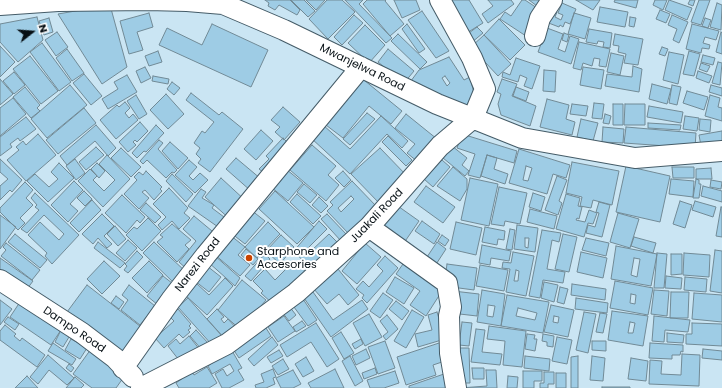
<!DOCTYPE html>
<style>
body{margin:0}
#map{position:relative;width:722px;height:388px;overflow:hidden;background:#cae5f3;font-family:Poppins,sans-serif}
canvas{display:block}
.north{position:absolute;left:12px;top:12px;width:40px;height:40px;-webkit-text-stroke:3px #fff;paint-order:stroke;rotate:73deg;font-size:11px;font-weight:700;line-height:16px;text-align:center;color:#071015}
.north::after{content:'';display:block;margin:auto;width:14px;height:18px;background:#071015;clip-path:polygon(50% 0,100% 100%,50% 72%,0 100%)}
</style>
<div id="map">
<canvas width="722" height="388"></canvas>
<div class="north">N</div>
</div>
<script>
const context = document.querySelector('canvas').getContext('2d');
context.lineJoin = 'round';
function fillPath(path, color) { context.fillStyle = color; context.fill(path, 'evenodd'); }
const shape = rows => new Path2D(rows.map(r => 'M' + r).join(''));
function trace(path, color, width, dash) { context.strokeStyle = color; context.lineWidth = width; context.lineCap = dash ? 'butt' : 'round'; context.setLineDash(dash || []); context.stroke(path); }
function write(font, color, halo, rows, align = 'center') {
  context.font = font + ' Poppins,sans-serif'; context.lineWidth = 4; context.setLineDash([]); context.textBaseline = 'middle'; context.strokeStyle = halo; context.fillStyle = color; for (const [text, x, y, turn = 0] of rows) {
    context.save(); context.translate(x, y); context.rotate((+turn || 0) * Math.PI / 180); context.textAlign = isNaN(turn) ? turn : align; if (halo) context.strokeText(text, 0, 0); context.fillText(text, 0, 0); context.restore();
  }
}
const building = shape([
 [265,0,290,0,300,10,297,15,279,5,275,10,268,6,269,3,265,0],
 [291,0,304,0,315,11,308,17,291,0],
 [306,0,325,0,316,10,306,0],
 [327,0,342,0,355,12,328,39,309,19,327,0],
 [345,0,363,0,359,4,392,38,386,43,345,0],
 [367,0,386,0,385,1,404,24,390,36,363,4,367,0],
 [394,0,416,0,420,10,402,18,394,0],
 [445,0,469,0,483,23,465,34,445,0],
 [488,0,511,0,514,4,488,23,482,14,493,6,488,0],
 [522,0,525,0,543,12,526,36,500,19,505,12,511,16,522,0],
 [529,0,547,0,541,9,529,0],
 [576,0,600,0,593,10,576,0],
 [615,0,638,0,636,8,614,2,615,0],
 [655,0,667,0,663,10,653,5,655,0],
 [669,0,692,8,687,20,665,10,669,0],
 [690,0,695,0,693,6,688,4,690,0],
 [699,0,710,0,701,25,691,22,699,0],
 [562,3,576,9,570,24,565,22,563,27,560,25,559,27,546,22,551,10,557,12,555,17,561,20,563,15,558,13,562,3],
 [717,3,722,5,721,30,710,27,717,3],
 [110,5,127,67,102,84,58,14,110,5],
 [600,7,628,12,625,27,597,22,600,7],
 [660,10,670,14,666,23,656,19,660,10],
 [422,11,449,51,436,58,408,20,422,11],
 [149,13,153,27,137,32,143,50,129,54,120,21,149,13],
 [574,13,591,18,585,39,568,34,574,13],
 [354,15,363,23,342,45,334,37,354,15],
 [672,15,688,22,679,43,673,40,677,29,668,25,672,15],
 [37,17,43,40,18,62,0,42,0,24,37,17],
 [630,17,636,18,634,27,629,26,630,17],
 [49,18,53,32,44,35,39,21,49,18],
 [705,18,711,20,708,28,702,26,705,18],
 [499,19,525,45,510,60,484,35,499,19],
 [212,24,268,50,251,87,159,45,167,28,202,45,212,24],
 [407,24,425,49,419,53,402,29,407,24],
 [692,24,719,31,716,40,705,37,703,43,710,45,709,49,702,48,701,53,686,49,692,24],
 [365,25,385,45,369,63,348,43,365,25],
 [477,27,483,33,471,43,465,36,477,27],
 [547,28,563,34,558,49,565,52,570,36,579,39,571,64,538,52,547,28],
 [589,29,612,33,610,48,603,47,604,42,598,41,597,44,586,42,589,29],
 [57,32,68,47,56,56,45,40,57,32],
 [721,32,722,33,722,54,716,52,721,32],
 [564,33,569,35,567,42,562,40,564,33],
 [398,34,427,62,420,69,391,41,398,34],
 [615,34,643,39,638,65,624,63,626,54,618,52,619,46,613,45,615,34],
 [484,35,511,64,498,76,471,47,484,35],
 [579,42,610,49,606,67,599,66,600,59,594,58,592,66,583,63,581,70,573,68,579,42],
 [42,43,71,82,59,91,30,52,42,43],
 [0,46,15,62,0,77,0,46],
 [662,47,668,49,665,56,659,54,662,47],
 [67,49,84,73,72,81,56,58,67,49],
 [388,49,414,71,404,83,378,62,388,49],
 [158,51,162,62,149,66,145,56,158,51],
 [689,51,700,54,694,76,683,74,689,51],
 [669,52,684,55,678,84,663,80,669,52],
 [611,53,624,56,620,75,607,72,611,53],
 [703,55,715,58,713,65,701,62,703,55],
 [30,56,58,91,41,104,13,69,30,56],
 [449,57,464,80,470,77,477,106,467,112,408,85,419,70,449,57],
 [445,76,450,83,447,86,442,78,445,76],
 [516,58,540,66,532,89,524,86,527,78,520,75,518,82,502,77,503,72,510,75,516,58],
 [718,62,722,63,720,85,712,83,718,62],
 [701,63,710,66,707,72,699,69,701,63],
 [633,66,642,69,639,92,605,86,607,74,632,77,633,66],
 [145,67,151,78,141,83,136,71,145,67],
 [583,67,604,70,601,89,580,85,583,67],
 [544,70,556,71,555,92,543,91,544,70],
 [698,71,712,76,709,83,696,78,698,71],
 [14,72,25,85,14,94,3,81,14,72],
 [84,74,102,96,91,105,73,83,84,74],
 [127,75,137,92,108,109,102,99,118,89,114,82,127,75],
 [153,76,169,79,168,84,152,81,153,76],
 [359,76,402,111,391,124,369,106,343,138,322,122,359,76],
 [0,79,13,94,0,105,0,79],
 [502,79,517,84,512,96,536,106,530,126,501,115,498,104,501,94,497,92,502,79],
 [172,82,180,88,174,95,167,89,172,82],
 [652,84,671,89,667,104,649,99,652,84],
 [70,85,87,105,47,138,31,119,70,85],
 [672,85,681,87,677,105,669,103,672,85],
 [711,85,722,88,722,96,709,92,711,85],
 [25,87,40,105,37,108,40,111,31,118,13,97,25,87],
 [516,87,529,92,526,101,513,96,516,87],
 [687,91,708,97,704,110,683,103,687,91],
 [191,93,219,115,222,112,243,129,210,172,198,163,201,159,196,154,200,148,194,143,202,131,205,133,214,122,186,100,191,93],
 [166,94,184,114,168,129,150,110,166,94],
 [136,95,147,114,139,119,127,101,136,95],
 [710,95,720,98,718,107,722,108,722,121,705,116,710,95],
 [13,98,26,114,0,136,0,108,13,98],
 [547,99,569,105,566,119,575,122,572,135,540,127,547,99],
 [125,102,130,108,125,113,129,118,133,114,138,120,116,139,100,120,117,105,119,107,125,102],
 [594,103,604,104,602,119,592,118,594,103],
 [572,104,588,106,586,116,570,114,572,104],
 [613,104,623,104,623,125,613,125,613,104],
 [625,104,645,104,645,125,624,125,625,104],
 [649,106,683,112,681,123,647,117,649,106],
 [283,107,300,122,284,140,275,132,280,127,271,120,283,107],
 [84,108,96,123,58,154,46,140,84,108],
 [367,113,375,119,350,145,343,139,367,113],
 [406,114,437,139,418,162,407,153,415,144,395,128,406,114],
 [605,114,611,116,609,124,603,123,605,114],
 [381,116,408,141,402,148,387,134,350,174,311,138,323,125,350,149,381,116],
 [685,116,699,118,697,131,683,129,685,116],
 [26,117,36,129,20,141,18,138,10,144,12,147,0,156,0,137,26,117],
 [581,119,598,123,593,141,577,137,581,119],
 [700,119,711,120,710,132,699,130,700,119],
 [140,122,148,131,137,142,135,140,133,142,136,145,128,152,119,142,140,122],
 [648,123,681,125,680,130,648,128,648,123],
 [96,125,116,148,108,156,95,141,67,165,60,156,96,125],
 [156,125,164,133,146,152,144,151,137,158,132,153,156,125],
 [603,127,624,129,623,143,602,142,603,127],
 [626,127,696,133,695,148,624,143,626,127],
 [261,130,273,141,256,160,244,149,261,130],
 [722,131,722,142,701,146,699,135,722,131],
 [38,134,56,155,26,181,7,160,19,150,16,147,23,141,26,145,38,134],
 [462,134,517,151,514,163,487,155,480,178,468,175,475,154,457,148,462,134],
 [388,136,412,160,406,166,382,142,388,136],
 [283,138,290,145,264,173,259,169,269,159,266,156,283,138],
 [159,140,163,143,158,149,177,170,174,173,172,172,166,178,147,160,143,164,140,161,159,140],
 [170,142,188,158,178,169,162,151,170,142],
 [312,145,336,166,328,175,339,185,326,201,290,170,312,145],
 [452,146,467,158,462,165,469,171,465,176,443,158,452,146],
 [96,147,104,155,86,170,79,162,96,147],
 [121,148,141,167,131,177,111,158,121,148],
 [380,148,408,177,380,204,351,174,380,148],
 [519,149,570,165,566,178,553,174,547,194,509,183,519,149],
 [526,166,532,168,528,181,523,180,526,166],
 [107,155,130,179,103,207,78,181,90,169,97,176,93,180,104,191,115,180,99,164,107,155],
 [487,155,497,158,494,169,508,174,505,184,481,176,487,155],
 [236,158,261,179,251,191,226,169,236,158],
 [0,159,22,180,12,192,10,190,0,200,0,186,8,179,0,172,0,159],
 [75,159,85,173,76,180,66,166,75,159],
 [189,160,197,167,189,176,193,180,200,173,208,180,195,193,175,175,189,160],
 [442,160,450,167,433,187,424,179,442,160],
 [572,162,619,171,612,205,593,200,591,208,580,206,582,197,566,193,572,162],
 [59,163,74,178,48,202,27,181,35,174,49,187,58,179,51,172,59,163],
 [97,163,105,171,99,178,91,169,97,163],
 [626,166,670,176,660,222,616,212,626,166],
 [453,167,467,179,467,189,460,201,437,186,453,167],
 [672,167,694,167,694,178,673,178,672,167],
 [711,168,712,179,696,179,696,169,711,168],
 [286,169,303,183,288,201,271,187,286,169],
 [146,171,162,187,160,189,162,191,154,200,145,190,142,192,149,198,139,209,124,194,137,180,134,177,139,172,143,175,146,171],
 [343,171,351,180,344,187,335,178,343,171],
 [172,174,193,194,186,202,166,181,172,174],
 [557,176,567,180,559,201,562,203,558,215,545,210,557,176],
 [221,178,247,202,231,220,205,197,221,178],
 [470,178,498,184,489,226,461,220,470,178],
 [671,179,694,181,693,197,669,194,671,179],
 [696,179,699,180,699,184,701,184,699,198,693,198,696,179],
 [711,180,722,182,721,189,710,187,711,180],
 [74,181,83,190,70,204,78,211,68,222,51,205,74,181],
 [352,181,377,207,349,234,327,211,333,205,330,202,352,181],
 [351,196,354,199,341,212,338,208,351,196],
 [25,182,33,190,26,198,33,205,20,218,25,223,18,230,0,212,0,208,25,182],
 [304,184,317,195,310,203,297,192,304,184],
 [426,186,455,207,443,223,414,202,426,186],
 [703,186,722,191,722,202,701,196,703,186],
 [499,187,527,193,520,224,505,221,504,226,491,224,499,187],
 [169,188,188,208,184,213,190,218,179,229,172,221,162,230,158,225,166,217,153,204,169,188],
 [201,189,206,192,202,198,214,205,212,208,228,220,221,229,188,206,201,189],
 [84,191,92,199,85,206,77,198,84,191],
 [275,191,314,227,297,244,259,209,275,191],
 [35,193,79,235,52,264,45,256,47,253,28,235,40,222,59,240,64,234,44,215,27,233,21,229,39,210,35,207,37,205,31,198,35,193],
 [533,193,545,197,541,211,529,207,533,193],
 [297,194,321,216,313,224,290,202,297,194],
 [566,194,580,198,578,206,582,207,579,219,577,218,576,220,585,222,589,210,597,213,593,224,588,223,584,237,556,229,566,194],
 [122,195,145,217,140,223,137,220,126,233,105,213,122,195],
 [319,197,328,206,321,213,312,205,319,197],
 [92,200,101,210,79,232,70,223,92,200],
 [680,201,692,205,685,228,673,224,680,201],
 [695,201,716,207,713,217,692,210,695,201],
 [599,202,610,205,602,237,586,233,588,225,595,227,599,213,596,212,599,202],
 [146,203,161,217,155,223,140,210,146,203],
 [395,204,419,221,397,253,373,236,395,204],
 [721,207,722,207,722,237,716,236,721,207],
 [530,209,557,216,554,229,527,222,530,209],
 [251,210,265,221,245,244,231,233,251,210],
 [618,213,639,219,630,248,610,242,618,213],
 [102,214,114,226,104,236,112,244,107,248,98,238,93,244,82,234,102,214],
 [327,214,347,235,341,241,321,219,327,214],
 [0,215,16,227,0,249,0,215],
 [194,216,218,236,189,271,179,262,196,241,183,229,194,216],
 [148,218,161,231,142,251,126,235,134,227,137,229,148,218],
 [319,221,327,229,308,248,311,251,329,234,340,245,313,272,294,251,319,221],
 [422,221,440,234,434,244,415,231,422,221],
 [268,222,280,234,257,258,245,247,268,222],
 [456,222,482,228,476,255,450,249,456,222],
 [172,224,191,240,185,245,189,249,177,262,157,242,163,237,160,235,172,224],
 [517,225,538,228,535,252,514,249,517,225],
 [525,238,529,238,528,248,525,247,525,238],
 [115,226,126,239,118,246,107,234,115,226],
 [485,227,505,231,504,240,498,239,497,245,482,242,485,227],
 [510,229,515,230,512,250,506,249,510,229],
 [542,230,561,233,559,242,552,240,547,269,565,272,563,283,543,280,540,298,529,296,542,230],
 [15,234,47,260,40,268,8,242,15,234],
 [563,234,577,237,569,272,555,269,563,234],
 [230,235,245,247,238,255,250,265,240,276,214,254,230,235],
 [281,235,294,247,280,264,266,251,281,235],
 [442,235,449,240,445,246,438,241,442,235],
 [634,237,656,243,653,253,631,246,634,237],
 [586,238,609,243,606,256,582,250,586,238],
 [128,240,137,248,125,261,116,253,128,240],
 [98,242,125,263,120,268,94,248,98,242],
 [154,242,186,272,175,284,143,253,154,242],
 [437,242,446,249,431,272,421,266,437,242],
 [6,243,40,270,32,280,1,256,6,250,3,247,6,243],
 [365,243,381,257,357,284,342,271,365,243],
 [482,245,511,251,509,261,491,258,490,265,479,263,482,245],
 [616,246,657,254,651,286,611,279,616,246],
 [634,258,640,259,637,277,631,275,634,258],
 [246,249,258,259,253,265,241,255,246,249],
 [715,250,722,251,722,293,710,291,715,250],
 [137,251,143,257,128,273,124,270,127,266,125,264,137,251],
 [513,252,534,256,526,296,506,292,510,269,502,268,503,262,511,263,513,252],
 [516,270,519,271,518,281,514,281,516,270],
 [581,252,607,258,603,278,577,272,581,252],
 [657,253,667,254,664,288,654,288,657,253],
 [684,253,710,255,709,277,683,275,684,253],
 [265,254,270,259,251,281,245,276,265,254],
 [671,254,682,254,682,274,671,275,671,254],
 [214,255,240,278,235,286,208,262,214,255],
 [385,256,398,268,367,303,362,298,364,295,356,289,363,281,369,287,383,271,377,265,385,256],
 [0,258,33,281,27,289,0,271,0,258],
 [104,261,120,276,102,294,87,279,104,261],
 [149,261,163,275,147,293,132,278,149,261],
 [294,261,307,273,274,305,261,293,263,291,253,281,265,269,275,280,294,261],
 [403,264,442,291,426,316,410,305,420,291,396,274,403,264],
 [447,264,477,268,474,290,444,286,447,264],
 [480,265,508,270,504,291,476,286,480,265],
 [207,266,221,277,209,292,195,281,207,266],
 [338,269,359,295,348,305,339,294,327,304,313,288,338,269],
 [163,276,177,287,158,305,147,296,163,276],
 [666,276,682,278,681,289,665,288,666,276],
 [395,277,414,288,404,304,386,292,395,277],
 [685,277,707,279,706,292,684,290,685,277],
 [225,278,233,286,207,315,185,295,196,283,209,295,225,278],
 [242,280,266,300,241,330,218,310,242,280],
 [615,281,653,288,648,315,610,308,615,281],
 [631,294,636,295,635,304,630,303,631,294],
 [544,282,558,285,554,302,541,298,544,282],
 [572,284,606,289,605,300,571,295,572,284],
 [87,285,145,330,124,356,67,312,87,285],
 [129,285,155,306,140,325,121,310,128,300,122,295,129,285],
 [560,287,568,289,564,304,557,302,560,287],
 [482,290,505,294,501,326,477,322,482,290],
 [488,305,495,306,493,317,487,316,488,305],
 [654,290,669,291,667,316,651,314,654,290],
 [453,291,479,294,477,316,451,313,453,291],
 [313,292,333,320,362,300,368,309,331,337,304,298,313,292],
 [671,292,689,292,688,318,670,318,671,292],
 [383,293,393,300,380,318,370,311,383,293],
 [694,293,722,295,722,322,692,319,694,293],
 [507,295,549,302,543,333,501,326,507,295],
 [518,308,537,313,535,320,516,316,518,308],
 [116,296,124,302,119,309,111,303,116,296],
 [301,296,317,320,308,326,291,303,301,296],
 [188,298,222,336,212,345,178,307,188,298],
 [576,298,608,303,607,313,575,309,576,298],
 [0,300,12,309,0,325,0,300],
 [396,301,409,311,402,320,389,309,396,301],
 [20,302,61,330,51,345,10,317,20,302],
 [551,305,574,310,568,337,544,332,551,305],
 [554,316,559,317,558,323,553,322,554,316],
 [289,306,296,315,289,321,282,312,289,306],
 [178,309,191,324,189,326,191,328,188,330,190,332,183,338,179,334,164,348,155,338,174,321,170,317,178,309],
 [217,309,224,317,221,319,224,323,228,319,237,329,226,340,207,319,217,309],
 [412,310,424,317,406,348,394,341,412,310],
 [612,311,648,316,643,346,608,340,612,311],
 [630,322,635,323,633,333,628,333,630,322],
 [437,312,445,339,418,347,415,334,432,330,428,315,437,312],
 [584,312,596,314,588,353,576,350,584,312],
 [600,313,607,314,603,333,596,332,600,313],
 [369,314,382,337,365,346,353,323,369,314],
 [387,315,398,329,386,340,383,336,388,332,380,321,387,315],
 [284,316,295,331,278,342,268,327,284,316],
 [654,316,690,320,688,332,665,330,664,342,652,341,654,316],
 [8,317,19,324,15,330,4,322,8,317],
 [302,321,306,326,296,332,293,327,302,321],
 [462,322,472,323,469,346,459,345,462,322],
 [316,323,339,359,327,367,311,342,287,357,280,345,316,323],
 [692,323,722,324,722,346,686,344,686,334,692,334,692,323],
 [5,325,16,334,14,336,20,341,22,338,45,355,37,367,0,340,0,331,5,325],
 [489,326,526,331,522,367,503,365,505,341,487,339,489,326],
 [62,328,83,346,69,337,63,347,55,342,62,328],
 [266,328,271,336,239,358,233,349,239,347,266,328],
 [476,329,485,330,482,352,502,354,500,365,471,362,476,329],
 [196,330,209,344,202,350,190,336,196,330],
 [341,332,354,353,344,359,332,338,341,332],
 [667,333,684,335,683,343,667,342,667,333],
 [527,334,535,335,534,339,537,339,535,351,525,349,527,334],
 [543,334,554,336,553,347,547,346,547,342,542,341,543,334],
 [189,336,200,350,182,364,168,346,176,339,180,344,189,336],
 [272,337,278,345,254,366,248,359,272,337],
 [557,337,572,340,567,364,552,361,557,337],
 [71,339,87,348,80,359,65,350,71,339],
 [361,339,363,344,355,349,352,344,361,339],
 [385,341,395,368,378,374,368,347,385,341],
 [592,341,606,341,606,351,592,350,592,341],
 [442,342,445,361,433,365,436,375,406,385,397,357,442,342],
 [53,343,76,359,72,365,48,351,53,343],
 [650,343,683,345,683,352,681,351,680,355,672,355,672,359,649,358,650,343],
 [452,348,469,348,470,383,453,383,452,348],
 [91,349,126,374,116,388,92,388,73,374,91,349],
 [231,349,242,368,238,370,244,380,229,388,222,388,215,374,223,369,227,376,234,371,230,364,212,374,208,366,231,349],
 [366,349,370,358,356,365,352,356,366,349],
 [703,349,722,351,722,360,702,358,703,349],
 [279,350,283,356,271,363,267,357,279,350],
 [682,354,700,355,699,386,649,384,650,360,662,361,661,374,681,375,682,354],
 [48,355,74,378,67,385,49,370,38,384,30,377,48,355],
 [350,356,363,381,355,386,342,361,350,356],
 [525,356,550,359,549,371,524,368,525,356],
 [578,356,578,388,571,388,571,357,578,356],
 [592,356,605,358,603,381,590,380,592,356],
 [306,357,314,371,303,377,295,364,306,357],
 [631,358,648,361,646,381,628,379,631,358],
 [283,359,289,369,278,375,272,366,283,359],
 [69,364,74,368,71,372,66,368,69,364],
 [207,367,217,383,209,388,179,388,176,383,183,378,181,375,191,369,194,375,207,367],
 [375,368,377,374,364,379,362,373,375,368],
 [472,368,484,368,484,379,473,379,472,368],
 [273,369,276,377,273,378,275,384,266,388,256,388,255,385,264,382,261,374,273,369],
 [335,369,344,388,311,388,308,383,335,369],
 [293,370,301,384,293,388,281,388,276,378,293,370],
 [486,370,496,370,497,388,460,388,487,386,486,370],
 [395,371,399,383,384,388,370,388,367,380,395,371],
 [523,371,542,371,542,381,534,381,534,388,523,388,523,371],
 [544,372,554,372,554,384,548,384,548,388,540,388,540,383,544,383,544,372],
 [556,373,566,373,566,388,556,388,556,373],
 [444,374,448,388,409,388,409,386,444,374],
 [27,376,38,388,15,388,27,376],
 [508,376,518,377,517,388,507,388,508,376],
 [75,377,84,385,81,388,66,388,75,377],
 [602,387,630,387,630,388,602,388,602,387]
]);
fillPath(building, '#9ecce5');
trace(building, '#718a96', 1);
const minor = shape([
 [0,5,58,1,148,0,187,1,223,4,284,30,437,104,522,138,635,158,722,151],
 [535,36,540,18,552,0],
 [369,227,447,283,451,307,449,316,450,353,456,388],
 [0,280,82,333,115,358,133,377],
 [123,368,171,300,206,255,361,67],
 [141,388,227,344,296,293,369,227,440,146,473,118,485,89,472,58,440,0]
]);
trace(minor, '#455c68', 22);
trace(minor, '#fff', 20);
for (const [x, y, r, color] of [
 [249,258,4,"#c94300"]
]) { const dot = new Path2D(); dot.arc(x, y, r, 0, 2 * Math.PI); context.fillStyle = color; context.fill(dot); trace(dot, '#fff', 1.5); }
write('11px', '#071015', '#fff', [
 ["Mwanjelwa Road",362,68,26],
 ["Juakali Road",377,216,-46],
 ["Narezi Road",198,265,-52],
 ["Dampo Road",74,330,34]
]);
write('11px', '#071015', '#fff', [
 ["Starphone and",257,252],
 ["Accesories",257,265]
], 'left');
</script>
